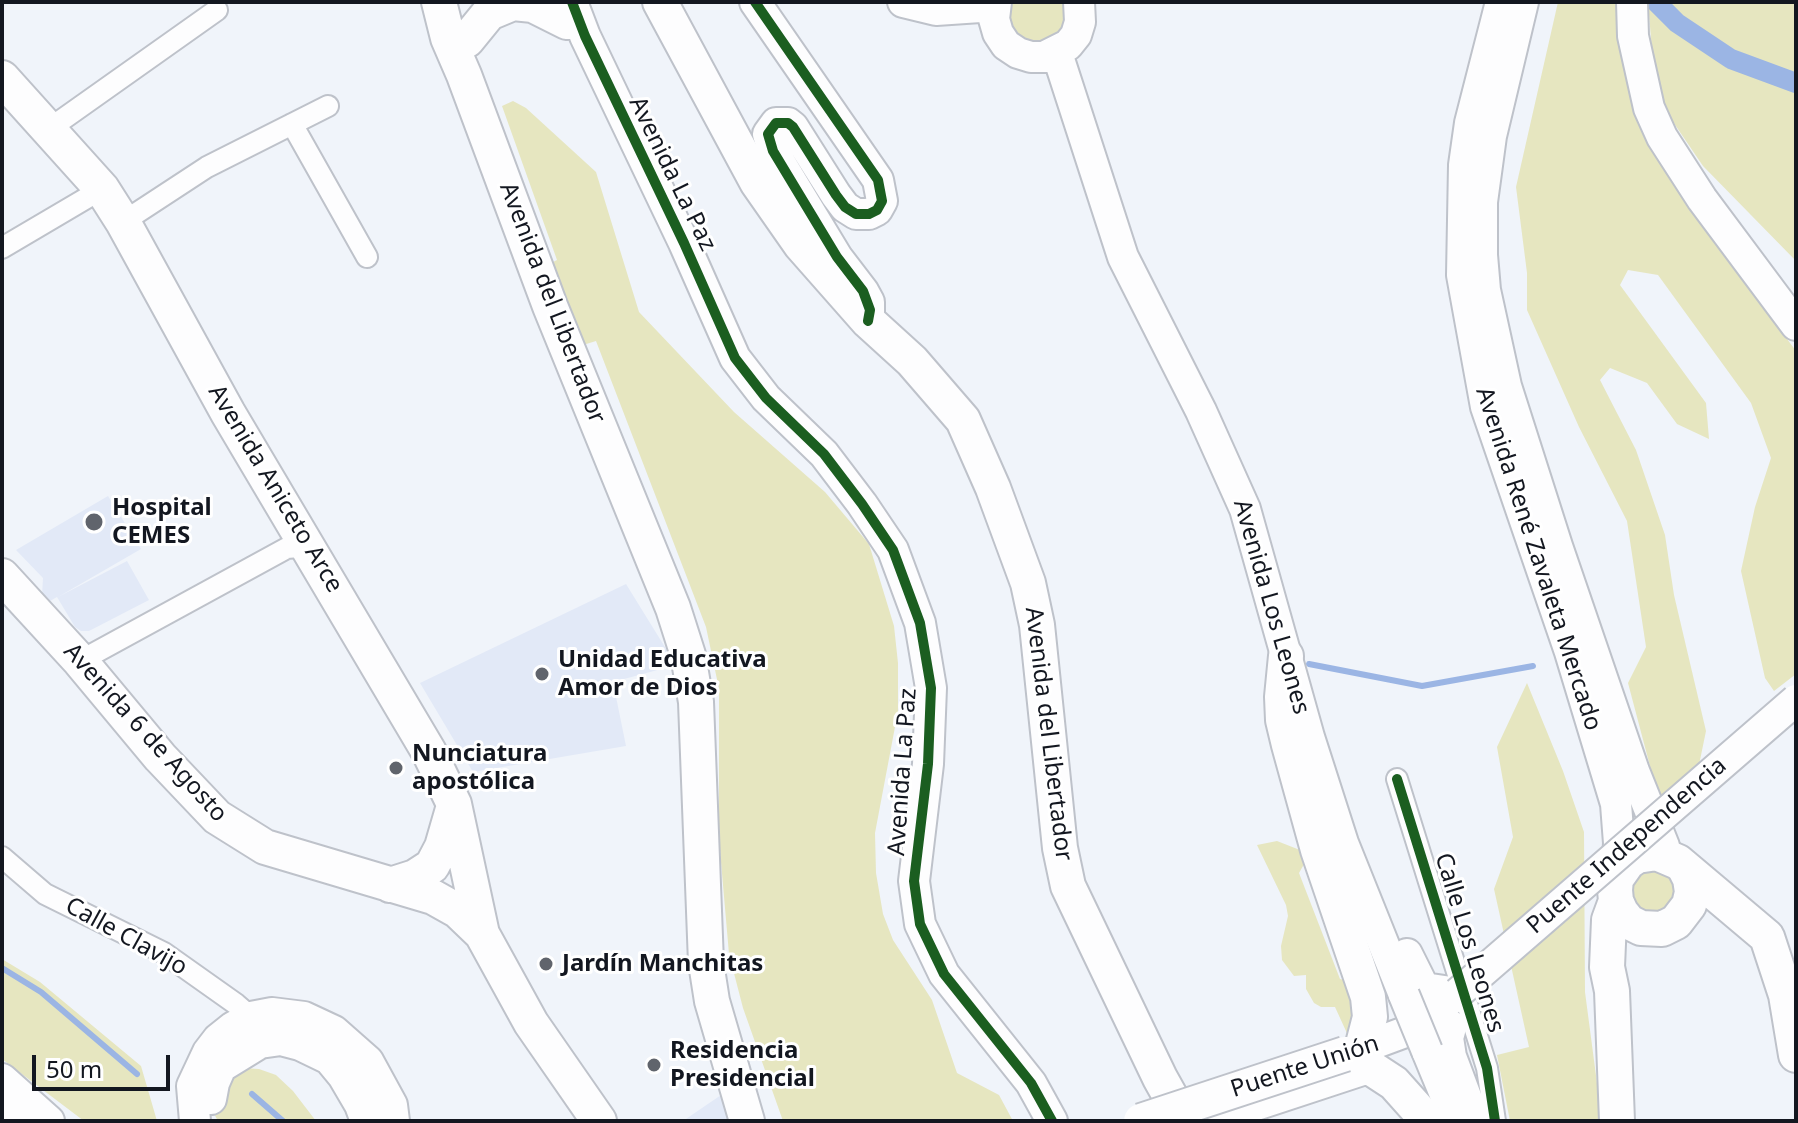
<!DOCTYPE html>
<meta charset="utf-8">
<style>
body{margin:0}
#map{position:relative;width:1798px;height:1123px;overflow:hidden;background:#f0f4fa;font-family:"Noto Sans",sans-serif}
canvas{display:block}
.frame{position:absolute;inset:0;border:4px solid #131720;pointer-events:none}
.scale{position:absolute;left:32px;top:1055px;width:138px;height:36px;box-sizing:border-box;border:4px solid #131720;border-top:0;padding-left:10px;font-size:24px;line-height:28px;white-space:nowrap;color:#131720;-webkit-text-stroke:6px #fff;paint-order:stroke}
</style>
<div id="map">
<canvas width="1798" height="1123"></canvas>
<div class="frame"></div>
<div class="scale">50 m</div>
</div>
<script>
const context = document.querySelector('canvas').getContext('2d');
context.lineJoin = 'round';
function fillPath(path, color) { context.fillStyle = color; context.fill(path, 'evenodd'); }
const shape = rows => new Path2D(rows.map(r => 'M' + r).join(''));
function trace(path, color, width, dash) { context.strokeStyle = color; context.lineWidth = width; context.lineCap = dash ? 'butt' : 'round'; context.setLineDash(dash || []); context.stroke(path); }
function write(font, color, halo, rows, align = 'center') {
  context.font = font + ' "Noto Sans",sans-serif'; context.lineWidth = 6; context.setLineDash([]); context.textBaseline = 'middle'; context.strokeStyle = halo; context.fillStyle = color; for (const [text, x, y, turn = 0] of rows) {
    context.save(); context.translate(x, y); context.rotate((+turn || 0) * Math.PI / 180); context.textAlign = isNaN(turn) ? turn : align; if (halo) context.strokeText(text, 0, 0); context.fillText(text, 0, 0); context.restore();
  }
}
fillPath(shape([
 [108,496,141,549,58,597,127,561,149,600,89,631,81,631,75,627,57,597,50,601,42,596,43,578,16,550],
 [626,584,676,665,613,682,626,746,473,772,420,683],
 [724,1093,732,1121,683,1121]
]), '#e2e9f7');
fillPath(shape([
 [1006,2,1069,2,1064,33,1036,46,1008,30],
 [1558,2,1622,2,1653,145,1709,234,1796,351,1796,674,1774,691,1765,678,1741,571,1755,507,1771,458,1751,403,1658,275,1628,270,1620,285,1706,403,1709,439,1677,424,1647,383,1610,368,1600,380,1636,450,1665,535,1674,595,1706,731,1699,765,1659,800,1628,683,1646,647,1627,521,1579,427,1527,310,1527,273,1516,187],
 [1648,2,1796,2,1796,261,1703,166,1667,113,1653,63],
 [513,101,526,108,596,172,639,312,734,412,825,492,869,544,894,626,898,663,898,711,875,833,876,873,883,914,893,940,932,1000,957,1073,999,1095,1013,1121,783,1121,743,1008,729,954,717,816,719,807,719,689,706,627,596,341,583,345,553,262,557,260,502,106],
 [1527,683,1563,771,1584,832,1585,992,1602,1121,1510,1121,1497,1055,1529,1047,1494,889,1513,837,1497,747],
 [1277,841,1305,852,1307,859,1299,873,1340,979,1355,982,1364,1008,1351,1042,1335,1007,1321,1007,1314,1003,1306,989,1306,975,1294,976,1282,960,1281,946,1288,916,1286,905,1257,845],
 [1664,866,1680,892,1663,917,1633,910,1627,881,1634,872],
 [2,959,40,982,141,1066,157,1121,84,1121,2,1059],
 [242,1068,259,1069,276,1075,293,1091,316,1121,218,1121,209,1105,211,1092]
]), '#e6e6c0');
trace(shape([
 [1309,664,1422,686,1533,666],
 [2,968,41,992,137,1074],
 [252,1094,283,1121]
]), '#9bb5e4', 6);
trace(shape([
 [1656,2,1677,23,1731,59,1796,83]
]), '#9bb5e4', 20);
const street = shape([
 [292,124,367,257],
 [49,129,217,10],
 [123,222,207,167,328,106],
 [2,248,102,189],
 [80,661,287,548,309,546],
 [1397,779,1487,1068,1495,1121],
 [2,857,45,894,164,953,236,1004,251,1017]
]);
const secondary = shape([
 [572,2,585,36,684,243,735,358,766,398,824,454,862,504,893,550,920,623,931,688,928,764,914,881,920,924,944,974,1031,1083,1052,1121],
 [755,2,878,180,882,201,877,210,869,214,856,214,845,207,836,195,793,127,788,123,776,123,768,134,773,151,837,257,863,291,869,302,869,316],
 [903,2,936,10,995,6],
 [996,2,994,19,998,33,1006,45,1018,53,1031,57,1044,57,1068,45,1076,35,1080,22,1079,2],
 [1501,2,1470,123,1464,165,1462,275,1486,407,1570,652,1616,804,1619,843,1617,872],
 [1523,2,1491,136,1482,202,1482,255,1485,290,1506,386,1557,546,1634,771,1664,846],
 [1632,2,1633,36,1649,108,1662,137,1702,199,1796,325],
 [1057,53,1123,257,1201,411,1245,509,1309,737,1343,843,1404,995],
 [1407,954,1424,988,1458,993],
 [1362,1048,1416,1028,1458,993],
 [1427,1051,1456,1121],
 [2,1079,49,1121],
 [211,1099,214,1083,221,1067,260,1043,281,1040,300,1045,329,1059,343,1076,360,1105,366,1121],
 [2,1114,11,1121],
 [195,1121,192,1086,208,1052,218,1039,233,1027,251,1017,272,1013,304,1017,334,1031,368,1061,392,1105,394,1121]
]);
const primary = shape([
 [439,2,448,38,464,75,550,306,673,608,688,655,696,702,706,963,712,1001,747,1121],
 [660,2,757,182,801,245,868,321,912,361,963,420,993,488,1028,583,1037,625,1060,848,1068,886,1160,1078,1184,1121],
 [467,40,489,13,513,3,533,5,567,22],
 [2,78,102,189,123,222,228,413,429,752,454,804,482,934,531,1023,599,1121],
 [2,576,80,661,160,757,217,817,265,847,433,897,458,911,482,934],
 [1286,656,1282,697,1283,720,1289,745,1318,850,1368,997,1370,1017,1362,1048,1368,1066,1394,1083,1428,1121],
 [1684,867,1690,879,1692,892,1689,905,1676,922,1662,929,1641,928,1629,922,1621,912,1616,901,1615,890,1616,879,1628,862,1637,856,1657,853,1678,862,1767,937,1786,995,1796,1055],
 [390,885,415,877,432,866,442,847,453,809],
 [1616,901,1609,920,1607,967,1612,991,1617,1121],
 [1449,1027,1446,1038,1449,1057,1473,1121],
 [1201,1121,1368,1066]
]);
trace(street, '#bec2ca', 24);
trace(secondary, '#bec2ca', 34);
trace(primary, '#bec2ca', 38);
trace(street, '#fdfdfe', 20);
trace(secondary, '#fdfdfe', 30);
trace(primary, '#fdfdfe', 34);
const secondaryBridge = shape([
 [1458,993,1796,700],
 [1404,995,1427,1051]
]);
const primaryBridge = shape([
 [1141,1121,1345,1054]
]);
trace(secondaryBridge, '#bec2ca', 34, []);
trace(primaryBridge, '#bec2ca', 38, []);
trace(secondaryBridge, '#fdfdfe', 30);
trace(primaryBridge, '#fdfdfe', 34);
trace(shape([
 [572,2,585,36,684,243,735,358,766,398,824,454,862,504,893,550,920,623,931,688,928,764,914,881,920,924,944,974,1031,1083,1052,1121],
 [755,2,878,180,882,201,877,210,869,214,856,214,845,207,836,195,793,127,788,123,776,123,768,134,773,151,837,257,863,291,870,310,868,321],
 [1397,779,1487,1068,1495,1121]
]), '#1b5e20', 10);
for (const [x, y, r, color] of [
 [94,522,10,"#60646c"],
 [542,674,8,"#60646c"],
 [396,768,8,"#60646c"],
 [546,964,8,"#60646c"],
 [654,1065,8,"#60646c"]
]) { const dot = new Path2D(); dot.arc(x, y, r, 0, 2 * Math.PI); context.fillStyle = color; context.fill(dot); trace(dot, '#fff', 3); }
write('24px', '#131720', '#fff', [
 ["Avenida La Paz",672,174,64],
 ["Avenida del Libertador",552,303,69],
 ["Avenida Aniceto Arce",275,489,59],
 ["Avenida René Zavaleta Mercado",1538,559,72],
 ["Avenida Los Leones",1271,607,74],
 ["Avenida 6 de Agosto",145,733,48],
 ["Avenida del Libertador",1048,734,83],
 ["Avenida La Paz",903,772,-86],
 ["Puente Independencia",1627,846,-41],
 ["Calle Clavijo",126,937,29],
 ["Calle Los Leones",1469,943,73],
 ["Puente Unión",1305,1067,-18]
]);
write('bold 24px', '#131720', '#fff', [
 ["Hospital",112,508],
 ["CEMES",112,536],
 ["Unidad Educativa",558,660],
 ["Amor de Dios",558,688],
 ["Nunciatura",412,754],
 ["apostólica",412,782],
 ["Jardín Manchitas",562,964],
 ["Residencia",670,1051],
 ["Presidencial",670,1079]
], 'left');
</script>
